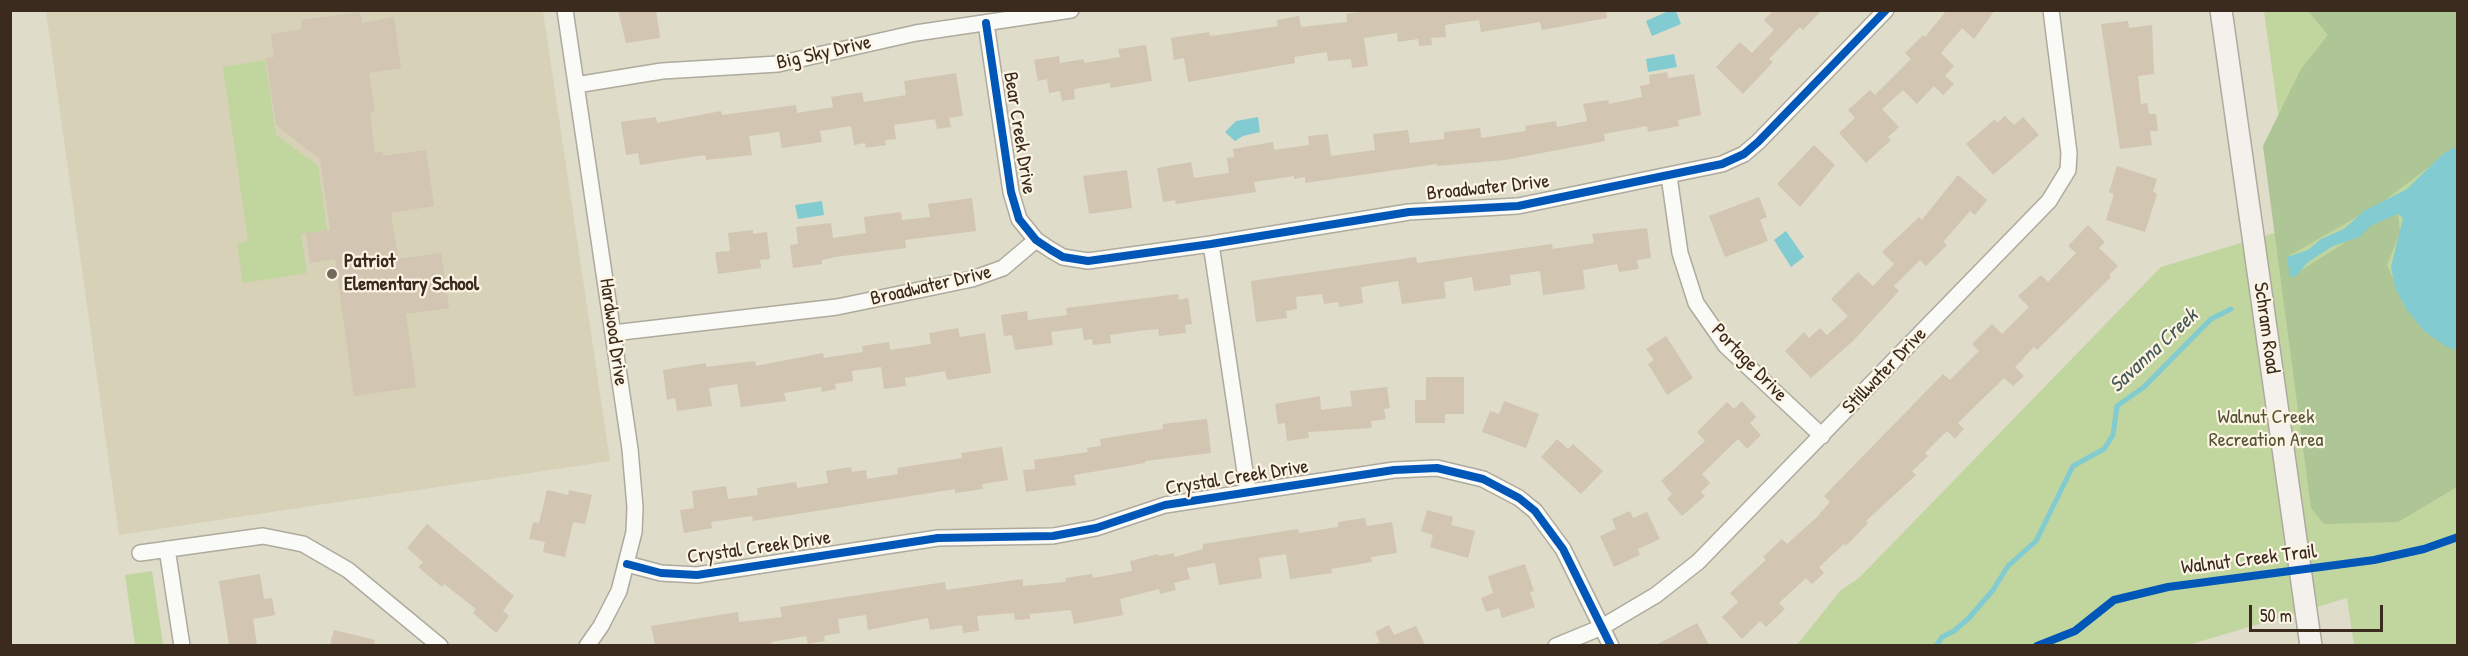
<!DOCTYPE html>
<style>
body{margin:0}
#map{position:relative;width:2468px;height:656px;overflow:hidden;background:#dfdcc9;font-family:"Patrick Hand",sans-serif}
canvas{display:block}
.frame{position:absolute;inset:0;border:12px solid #3b2a1e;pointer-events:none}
.scale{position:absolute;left:2249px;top:605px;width:134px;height:27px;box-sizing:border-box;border:3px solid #3b2a1e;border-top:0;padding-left:8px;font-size:18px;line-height:21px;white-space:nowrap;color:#3b2a1e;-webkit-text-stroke:4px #fcf5e5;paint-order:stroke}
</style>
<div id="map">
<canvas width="2468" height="656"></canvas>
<div class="frame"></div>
<div class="scale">50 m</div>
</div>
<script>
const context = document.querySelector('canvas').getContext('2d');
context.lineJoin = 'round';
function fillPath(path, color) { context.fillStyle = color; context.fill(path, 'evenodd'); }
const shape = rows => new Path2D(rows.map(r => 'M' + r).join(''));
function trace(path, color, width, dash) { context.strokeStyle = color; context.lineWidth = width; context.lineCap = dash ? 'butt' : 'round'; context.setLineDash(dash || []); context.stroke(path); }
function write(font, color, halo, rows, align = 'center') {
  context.font = font + ' "Patrick Hand",sans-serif'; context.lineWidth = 4.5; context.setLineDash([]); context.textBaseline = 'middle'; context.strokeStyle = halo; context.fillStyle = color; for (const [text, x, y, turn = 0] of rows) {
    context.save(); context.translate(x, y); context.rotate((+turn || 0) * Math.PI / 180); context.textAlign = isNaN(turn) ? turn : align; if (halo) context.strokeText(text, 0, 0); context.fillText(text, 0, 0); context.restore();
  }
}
fillPath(shape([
 [46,11,543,11,610,461,119,535]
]), '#d6d1b7');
fillPath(shape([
 [2264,11,2457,11,2457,645,2354,645,2347,598,2188,645,1796,646,1841,590,1859,578,2161,267,2294,227],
 [265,60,276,135,318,166,327,230,301,234,307,273,243,283,237,244,248,241,223,67],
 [152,571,163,645,135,645,125,575]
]), '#c1d59e');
fillPath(shape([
 [2308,11,2457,11,2457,146,2381,203,2287,257,2291,277,2372,225,2398,214,2400,232,2387,265,2404,305,2457,349,2457,487,2398,522,2324,524,2311,508,2263,146,2301,69,2328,35]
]), '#aec595');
fillPath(shape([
 [1671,10,1676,11,1681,24,1652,36,1646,21],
 [1674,54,1677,67,1648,72,1646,59],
 [1258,117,1260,132,1243,136,1235,141,1225,132,1236,121],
 [2457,146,2457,350,2447,347,2425,332,2407,310,2395,288,2391,267,2403,218,2398,214,2372,225,2359,237,2333,246,2308,262,2296,276,2290,277,2287,257,2308,250,2321,239,2344,229,2364,211,2407,189,2443,154],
 [822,201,824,215,798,219,795,205],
 [1786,231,1804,257,1791,267,1774,240]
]), '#81cbd1');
trace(shape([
 [1936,646,1942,637,1954,631,1969,618,1993,590,2008,566,2036,541,2073,466,2104,449,2113,435,2117,406,2144,387,2211,319,2231,309]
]), '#81cbd1', 5);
fillPath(shape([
 [618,10,656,10,660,38,626,43],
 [1373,10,1606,10,1607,18,1542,30,1540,22,1481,32,1479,20,1445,25,1446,37,1431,38,1432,45,1419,46,1418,39,1398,42,1397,33,1364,38,1368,66,1352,68,1351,59,1328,61,1327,52,1294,57,1295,63,1188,82,1184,58,1174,60,1171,38,1209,32,1210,36,1219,35,1278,26,1277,20,1299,16,1301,27,1347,22,1346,14],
 [1774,10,1822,10,1803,30,1800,27,1769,59,1773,62,1743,94,1716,67,1740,42,1752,53,1774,30,1764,20],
 [1947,10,1995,10,1974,39,1962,28,1941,53,1954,66,1945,76,1954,84,1943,95,1934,86,1917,104,1903,90,1882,109,1899,127,1888,137,1891,140,1866,163,1839,133,1855,118,1848,110,1870,90,1875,95,1911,59,1905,53,1923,35,1925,37],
 [360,12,362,23,394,17,401,68,369,73,375,112,370,113,375,153,383,152,383,156,426,150,434,206,391,213,398,259,441,253,449,308,406,314,416,387,354,396,335,259,310,263,306,233,330,230,320,159,276,125,266,58,274,57,271,34,302,29,301,20],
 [2128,21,2129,28,2152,25,2154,74,2138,76,2141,104,2147,103,2149,114,2156,114,2158,131,2150,131,2152,145,2120,149,2101,24],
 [1146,45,1152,81,1110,88,1110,83,1074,89,1075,99,1062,101,1060,91,1049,93,1047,79,1038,81,1034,60,1059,56,1060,63,1084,59,1084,63,1120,57,1118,49],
 [1667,72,1668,78,1694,74,1701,115,1678,120,1679,126,1648,132,1647,126,1604,134,1605,141,1505,160,1437,166,1437,164,1305,183,1305,177,1294,179,1294,176,1254,182,1256,192,1176,204,1175,200,1163,202,1157,168,1191,162,1194,178,1229,173,1227,158,1234,157,1233,149,1273,142,1274,150,1309,145,1308,136,1328,134,1331,156,1375,150,1373,134,1408,130,1410,143,1444,139,1444,132,1480,128,1481,138,1526,131,1525,126,1556,121,1557,127,1587,121,1583,104,1608,100,1609,104,1642,97,1640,86,1650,84,1649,75],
 [956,73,963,116,949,118,951,127,937,129,935,119,894,125,896,139,885,140,886,145,866,148,865,143,854,145,851,126,820,131,822,142,782,148,779,132,749,136,752,155,706,160,705,155,640,165,638,153,626,155,621,122,656,117,657,123,721,111,722,115,796,105,797,113,833,107,831,97,862,92,864,102,906,95,904,81],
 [2005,116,2014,125,2023,117,2039,135,1993,175,1966,144,1995,119,1997,123],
 [1814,145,1835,165,1800,207,1777,184],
 [2117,166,2157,179,2153,192,2157,194,2145,232,2106,220,2114,194,2109,192],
 [1127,170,1132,208,1089,214,1083,176],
 [1958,175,1987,200,1975,215,1970,211,1943,242,1947,245,1926,266,1920,260,1894,286,1899,291,1853,341,1811,378,1785,351,1804,332,1809,338,1820,328,1827,335,1848,316,1831,299,1858,272,1873,286,1894,264,1882,252,1919,217,1922,220],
 [1759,197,1767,217,1760,220,1768,241,1725,257,1709,216],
 [972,198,976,231,905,240,906,248,835,257,822,260,822,264,793,268,790,245,798,244,796,227,831,223,833,238,866,233,864,217,901,212,902,220,930,217,928,204],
 [2088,225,2105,242,2099,248,2118,266,2109,275,2111,277,2037,350,2034,347,2015,367,2024,376,2013,386,2004,378,1958,423,1964,429,1955,439,1947,431,1925,453,1928,456,1912,471,1916,475,1866,521,1868,523,1846,546,1844,544,1819,567,1824,573,1812,584,1806,578,1779,603,1785,609,1766,627,1760,621,1742,639,1722,617,1738,602,1730,593,1766,560,1763,557,1782,539,1787,544,1817,517,1830,502,1824,496,1943,374,1950,380,1979,351,1972,344,1992,324,2002,334,2029,307,2018,296,2041,275,2048,282,2076,253,2068,246],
 [1647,228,1651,258,1637,260,1639,269,1619,272,1617,264,1583,270,1585,289,1543,295,1540,271,1510,275,1511,285,1474,291,1472,277,1444,282,1446,298,1402,304,1398,281,1361,287,1363,303,1339,307,1338,302,1324,304,1322,294,1296,297,1297,309,1286,311,1287,318,1256,322,1251,281,1416,257,1417,263,1552,244,1553,249,1594,243,1592,234],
 [753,230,753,234,767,232,770,259,760,260,761,268,718,274,715,252,730,251,728,233],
 [1178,294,1179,300,1188,298,1192,324,1185,325,1186,333,1159,336,1158,329,1138,331,1110,335,1111,343,1093,345,1092,339,1084,340,1082,328,1051,332,1053,345,1015,350,1012,335,1004,336,1001,315,1027,311,1028,320,1067,315,1066,308],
 [958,328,960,337,985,333,991,373,947,380,945,371,905,378,906,386,884,389,881,367,852,371,853,381,835,384,836,389,822,392,821,387,784,393,786,401,741,407,737,384,709,388,712,406,677,411,675,398,667,400,663,370,706,363,706,367,755,361,756,366,823,353,824,358,863,352,862,346,889,342,890,350,931,344,929,333],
 [1666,336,1693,378,1667,395,1648,364,1654,360,1646,349],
 [1426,377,1464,377,1464,414,1445,414,1445,423,1415,423,1415,400,1426,400],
 [1387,387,1390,408,1384,409,1386,419,1371,421,1372,428,1308,432,1309,438,1287,441,1285,423,1278,424,1275,404,1320,396,1321,410,1352,406,1350,391],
 [1504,401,1539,414,1526,448,1482,432,1490,411,1499,414],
 [1742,401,1756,417,1750,423,1761,435,1747,449,1738,439,1702,474,1710,483,1701,492,1705,496,1682,516,1667,499,1672,494,1661,481,1705,441,1697,432,1727,402,1734,409],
 [1207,419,1211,453,1145,461,1145,463,1074,475,1076,485,1026,492,1023,470,1035,469,1034,460,1088,452,1087,448,1101,446,1100,439,1163,429,1163,424],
 [1557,439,1568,449,1573,444,1603,471,1581,494,1541,457],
 [1002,447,1008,480,982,484,983,489,955,493,955,489,753,521,752,516,711,522,712,528,684,533,680,510,694,508,692,491,726,486,728,499,758,495,757,488,796,482,797,488,828,483,826,471,851,467,852,472,866,470,867,479,898,474,897,468,962,458,961,453],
 [547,490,568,495,569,490,592,495,585,524,573,522,565,557,543,552,545,542,529,539,533,522,539,523],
 [1427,510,1453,517,1451,525,1475,531,1468,558,1430,547,1433,535,1421,531],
 [1630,511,1633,518,1647,512,1660,539,1638,549,1640,555,1614,567,1600,536,1616,529,1612,519],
 [1365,518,1367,526,1392,522,1397,553,1371,557,1372,562,1331,569,1332,573,1290,579,1286,554,1259,558,1262,578,1219,585,1215,563,1187,568,1190,579,1174,583,1176,590,1160,594,1159,589,1120,599,1123,615,1074,624,1071,610,1030,614,1030,619,1015,620,1014,613,977,616,979,631,963,633,962,625,930,630,928,618,868,630,866,615,838,619,840,633,824,636,825,641,808,644,806,636,771,642,772,645,655,645,651,626,738,612,739,622,782,617,780,607,945,582,946,590,1023,579,1023,586,1066,582,1065,578,1092,574,1093,578,1132,571,1130,561,1158,554,1159,556,1174,553,1175,557,1203,549,1203,544,1298,529,1299,533,1338,527,1338,522],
 [427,524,514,596,503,611,509,616,496,633,473,613,476,609,444,584,442,587,418,567,423,562,407,548],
 [1525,564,1534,591,1530,592,1535,607,1502,618,1499,608,1486,612,1481,598,1493,593,1488,576],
 [260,574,264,599,272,598,275,615,253,619,257,645,229,645,219,581],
 [1697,623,1709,645,1656,645],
 [1389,625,1394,635,1416,626,1425,645,1372,645,1380,642,1375,632],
 [334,630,375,640,374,645,330,645]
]), '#d2c5b2');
const minor = shape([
 [565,10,630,449,635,507,634,532,619,591,601,626,587,646],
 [986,23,1011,192,1019,219,1036,240,1051,250,1063,257,1088,261,1211,244,1409,212,1518,206,1722,164,1744,154,1758,142,1886,10],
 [576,85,662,71,778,64,916,33,1071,10],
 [1669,176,1680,253,1696,303,1726,346,1822,436],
 [1211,244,1248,492],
 [613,333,837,307,972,279,1003,268,1036,240],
 [167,549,182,646],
 [140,553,263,536,303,544,348,570,440,646],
 [627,564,661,573,697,575,938,538,1053,536,1096,528,1165,505,1394,470,1437,468,1483,479,1519,498,1535,511,1563,549,1611,646],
 [1556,646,1602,627,1656,595,1698,562,2049,201,2068,170,2069,153,2051,10]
]);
const secondary = shape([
 [2221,10,2311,646]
]);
trace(minor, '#aeaa9e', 18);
trace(secondary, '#aeaa9e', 24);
trace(minor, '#fafaf7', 15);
trace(secondary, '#f4f1ec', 21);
trace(shape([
 [986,23,1011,192,1019,219,1036,240,1051,250,1063,257,1088,261,1211,244,1409,212,1518,206,1722,164,1744,154,1758,142,1886,10],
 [627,564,661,573,697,575,938,538,1053,536,1096,528,1165,505,1394,470,1437,468,1483,479,1519,498,1535,511,1563,549,1611,646],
 [2037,646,2075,631,2114,600,2168,587,2374,560,2424,549,2458,537]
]), '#0057b8', 8);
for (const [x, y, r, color] of [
 [332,274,6,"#74685a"]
]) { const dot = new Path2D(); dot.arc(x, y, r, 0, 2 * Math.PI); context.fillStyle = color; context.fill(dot); trace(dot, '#fcf5e5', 2); }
write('20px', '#3b2a1e', '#fcf5e5', [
 ["Big Sky Drive",824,53,-13],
 ["Bear Creek Drive",1019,133,81],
 ["Broadwater Drive",1488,188,-6],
 ["Broadwater Drive",931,286,-13],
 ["Schram Road",2266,328,82],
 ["Hardwood Drive",613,332,82],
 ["Portage Drive",1749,363,46],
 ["Stillwater Drive",1885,371,-46],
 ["Crystal Creek Drive",1237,478,-9],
 ["Crystal Creek Drive",759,548,-8],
 ["Walnut Creek Trail",2249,560,-7]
]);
write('bold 20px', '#3b2a1e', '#fcf5e5', [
 ["Patriot",344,262],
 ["Elementary School",344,285]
], 'left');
write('20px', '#565435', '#fcf5e5', [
 ["Walnut Creek",2266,418],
 ["Recreation Area",2266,441]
]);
write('italic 21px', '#445855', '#fcf5e5', [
 ["Savanna Creek",2154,351,-43]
]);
</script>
